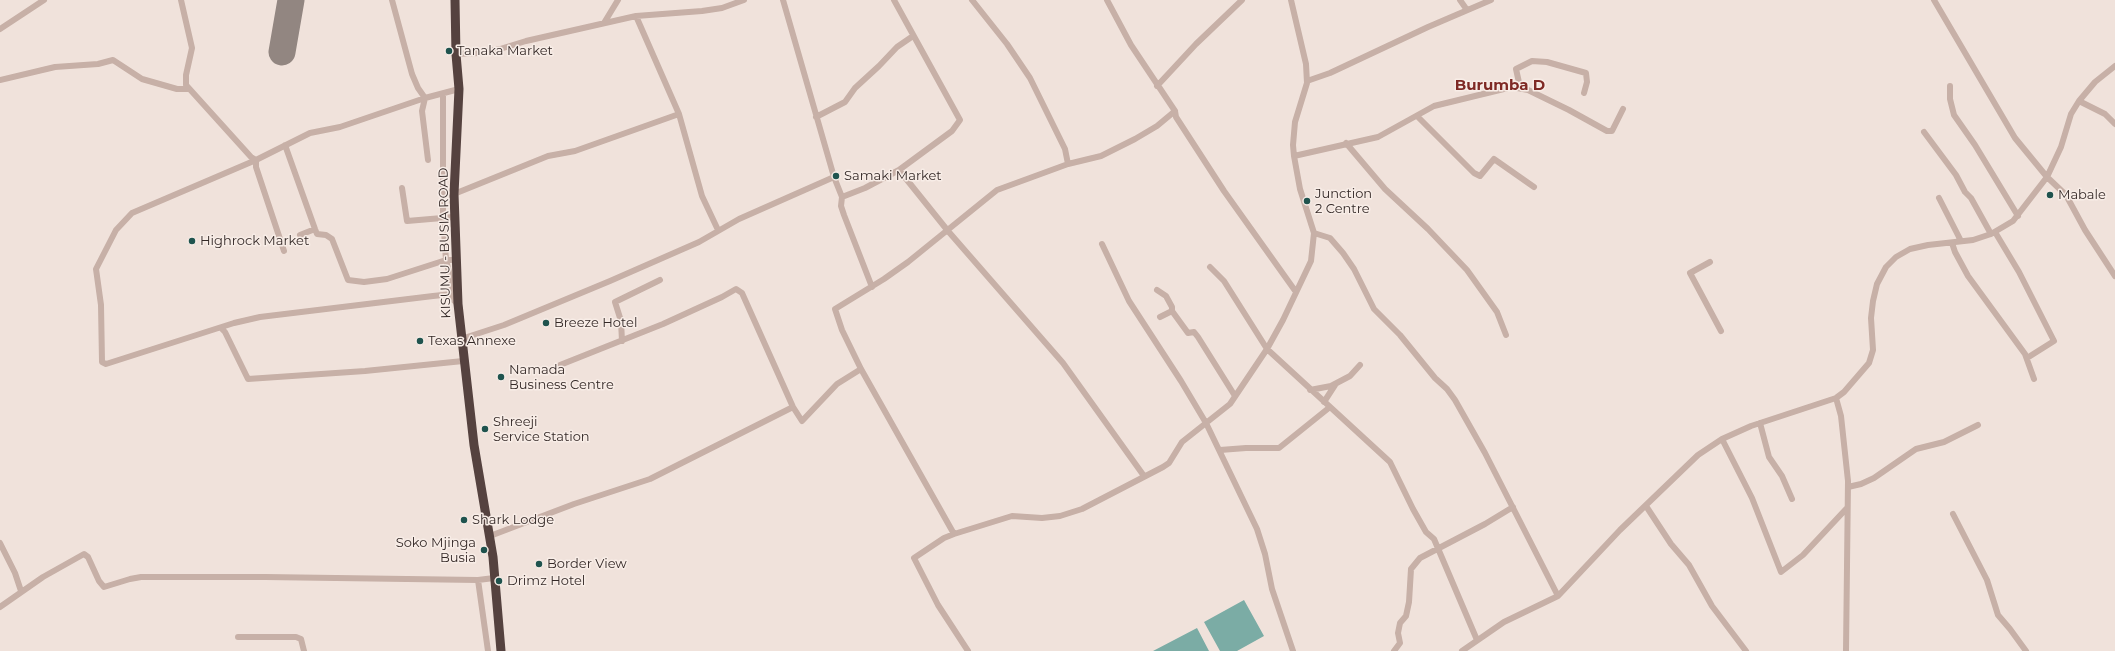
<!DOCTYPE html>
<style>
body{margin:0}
canvas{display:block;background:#f0e2db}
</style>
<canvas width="2115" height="651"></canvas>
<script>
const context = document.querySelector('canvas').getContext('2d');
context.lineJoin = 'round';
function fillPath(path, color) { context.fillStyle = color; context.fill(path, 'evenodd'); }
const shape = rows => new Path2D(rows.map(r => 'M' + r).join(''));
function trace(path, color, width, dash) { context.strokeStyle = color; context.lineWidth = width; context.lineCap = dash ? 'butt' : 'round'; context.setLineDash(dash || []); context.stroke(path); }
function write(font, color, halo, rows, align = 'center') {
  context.font = font + ' Montserrat,sans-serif'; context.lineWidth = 3; context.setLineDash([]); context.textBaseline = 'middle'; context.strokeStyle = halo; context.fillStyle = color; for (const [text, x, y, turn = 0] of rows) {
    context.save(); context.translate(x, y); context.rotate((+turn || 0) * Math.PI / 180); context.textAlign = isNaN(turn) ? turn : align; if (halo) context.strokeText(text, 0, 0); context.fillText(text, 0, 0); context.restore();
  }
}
fillPath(shape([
 [1244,600,1264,636,1237,651,1220,651,1204,622],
 [1197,628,1209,651,1153,651]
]), '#7baca5');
trace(shape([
 [282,52,291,0]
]), '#928681', 27);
trace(shape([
 [181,0,192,48,186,75,186,85,251,157,256,160,310,133,340,127,425,98,459,89],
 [392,0,412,74,418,88,425,98,422,111,428,160],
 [1107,0,1131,45,1175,111,1176,117,1224,191,1296,292],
 [1460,0,1467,10],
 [1934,0,2015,138,2047,177,2066,195,2085,230,2115,276],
 [636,16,679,114,702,196,718,230],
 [604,23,618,0],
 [0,29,44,0],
 [456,54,480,53,500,49,526,41,636,16,702,11,722,8,744,0],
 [0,80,55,67,98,64,113,60,142,79,177,89,189,89],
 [1307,81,1330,73,1428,27,1491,0],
 [1157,86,1196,44,1242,0],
 [1950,86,1950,99,1954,115,1975,145,2018,216],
 [1520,87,1516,69,1532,61,1547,62,1586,73,1587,82,1584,93],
 [443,94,443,217,446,260,451,280,452,294],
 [2079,101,2105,114,2115,124],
 [1417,116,1474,173,1480,176,1494,159,1534,187],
 [816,117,845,102,855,88,879,66,897,47,913,36],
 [1924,132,1956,175,1965,192,1971,198,1991,234],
 [1346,143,1385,189,1428,229,1467,270,1497,312,1506,335],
 [285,145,315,229,317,234,326,235,332,239,348,280,364,282,387,279,446,260,456,260],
 [1294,156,1378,137,1434,106,1512,87,1528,90,1569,110,1607,131,1612,131,1623,109],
 [1068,164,1101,156,1135,139,1157,126,1175,111],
 [899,170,948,231,1063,363,1144,476],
 [834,177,842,197],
 [402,188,407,221,454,217],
 [454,194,548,156,575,151,679,114],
 [1939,198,1961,241],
 [1995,232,2019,272,2054,341,2027,358],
 [1314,233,1330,238,1343,253,1354,269,1374,309,1400,335,1435,378,1447,389,1455,400,1485,453,1558,596],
 [300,235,315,229],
 [1952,243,1955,252,1968,276,2025,354,2034,379],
 [1102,244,1129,301,1181,381,1206,423,1257,529,1265,554,1272,589,1293,651],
 [284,251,256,167,256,160,132,213,116,230,96,269,101,305,102,362,106,364,234,323,260,317,433,296,452,294,452,299,458,304],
 [1710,262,1690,273,1721,331],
 [1210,267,1224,281,1267,349,1390,462,1413,509,1426,532,1434,539,1477,640],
 [872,287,844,215,841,206,842,197,865,188,899,170,952,131,960,120,894,0],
 [1157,290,1166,296,1172,307,1172,311],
 [1160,317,1172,311,1188,333,1194,332,1198,337,1235,396],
 [221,328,225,332,248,379,365,371,463,361],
 [461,339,504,325,610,281,699,242,739,219,834,177,783,0],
 [622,341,621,321,615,302,660,280],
 [560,365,663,324,722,297,736,289,742,293,793,407,802,421,837,384,861,369],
 [1310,390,1331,386,1350,376,1360,365],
 [1836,398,1841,416,1848,481,1846,651],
 [1324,402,1335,385],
 [1760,423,1769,457,1782,476,1792,499],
 [1722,439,1752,498,1781,572,1803,555,1847,508],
 [1220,450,1246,448,1279,448,1330,407],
 [1848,487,1861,484,1874,478,1916,449,1944,442,1978,425],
 [1646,506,1671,544,1689,565,1712,606,1746,651],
 [1953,514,1987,580,1998,615,2010,629,2026,651],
 [954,534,861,369,842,330,835,309,884,279,908,262,997,190,1068,164,1065,149,1030,78,1007,44,972,0],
 [490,536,574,504,650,479,793,407],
 [0,543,15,573,21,591],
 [478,580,488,651],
 [0,607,43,577,84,554,88,557,99,581,104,587,130,579,141,577,265,577,478,580,494,578],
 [238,637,296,637,301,639,304,651],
 [968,651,938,605,914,558,944,538,954,534,1012,516,1042,518,1060,516,1082,509,1163,467,1169,463,1182,442,1230,404,1267,349,1283,320,1311,261,1314,233,1300,189,1294,156,1293,145,1295,122,1307,83,1306,64,1291,0],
 [1394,651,1400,643,1398,633,1400,623,1406,616,1409,602,1411,569,1420,558,1485,524,1513,507],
 [1462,651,1504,622,1558,596,1620,530,1698,455,1722,439,1751,426,1836,398,1844,392,1869,363,1873,350,1871,318,1873,301,1877,284,1886,267,1896,257,1910,249,1928,245,1973,240,1991,234,2013,221,2047,177,2061,147,2071,114,2079,101,2095,82,2115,66]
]), '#c7b0a7', 6);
trace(shape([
 [455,0,456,54,459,89,454,194,458,304,474,445,493,557,501,651]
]), '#55423f', 9);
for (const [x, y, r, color] of [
 [449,51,4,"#1f534e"],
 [836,176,4,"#1f534e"],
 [2050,195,4,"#1f534e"],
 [1307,201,4,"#1f534e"],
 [192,241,4,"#1f534e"],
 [546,323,4,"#1f534e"],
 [420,341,4,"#1f534e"],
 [501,377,4,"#1f534e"],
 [485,429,4,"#1f534e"],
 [464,520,4,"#1f534e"],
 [484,550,4,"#1f534e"],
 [539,564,4,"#1f534e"],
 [499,581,4,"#1f534e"]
]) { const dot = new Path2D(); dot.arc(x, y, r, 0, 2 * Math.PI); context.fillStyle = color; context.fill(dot); trace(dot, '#f8ede7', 1.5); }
write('13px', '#342927', '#f8ede7', [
 ["Tanaka Market",457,51],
 ["Samaki Market",844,176],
 ["Junction",1315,194],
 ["2 Centre",1315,209],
 ["Mabale",2058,195],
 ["Highrock Market",200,241],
 ["Breeze Hotel",554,323],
 ["Texas Annexe",428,341],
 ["Namada",509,370],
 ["Business Centre",509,385],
 ["Shreeji",493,422],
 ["Service Station",493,437],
 ["Shark Lodge",472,520],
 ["Soko Mjinga",476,543,"right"],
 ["Busia",476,558,"right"],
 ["Border View",547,564],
 ["Drimz Hotel",507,581]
], 'left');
write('13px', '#342927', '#f8ede7', [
 ["KISUMU - BUSIA ROAD",445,243,-91]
]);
write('bold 15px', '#7f2a25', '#f8ede7', [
 ["Burumba D",1500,86]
]);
</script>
